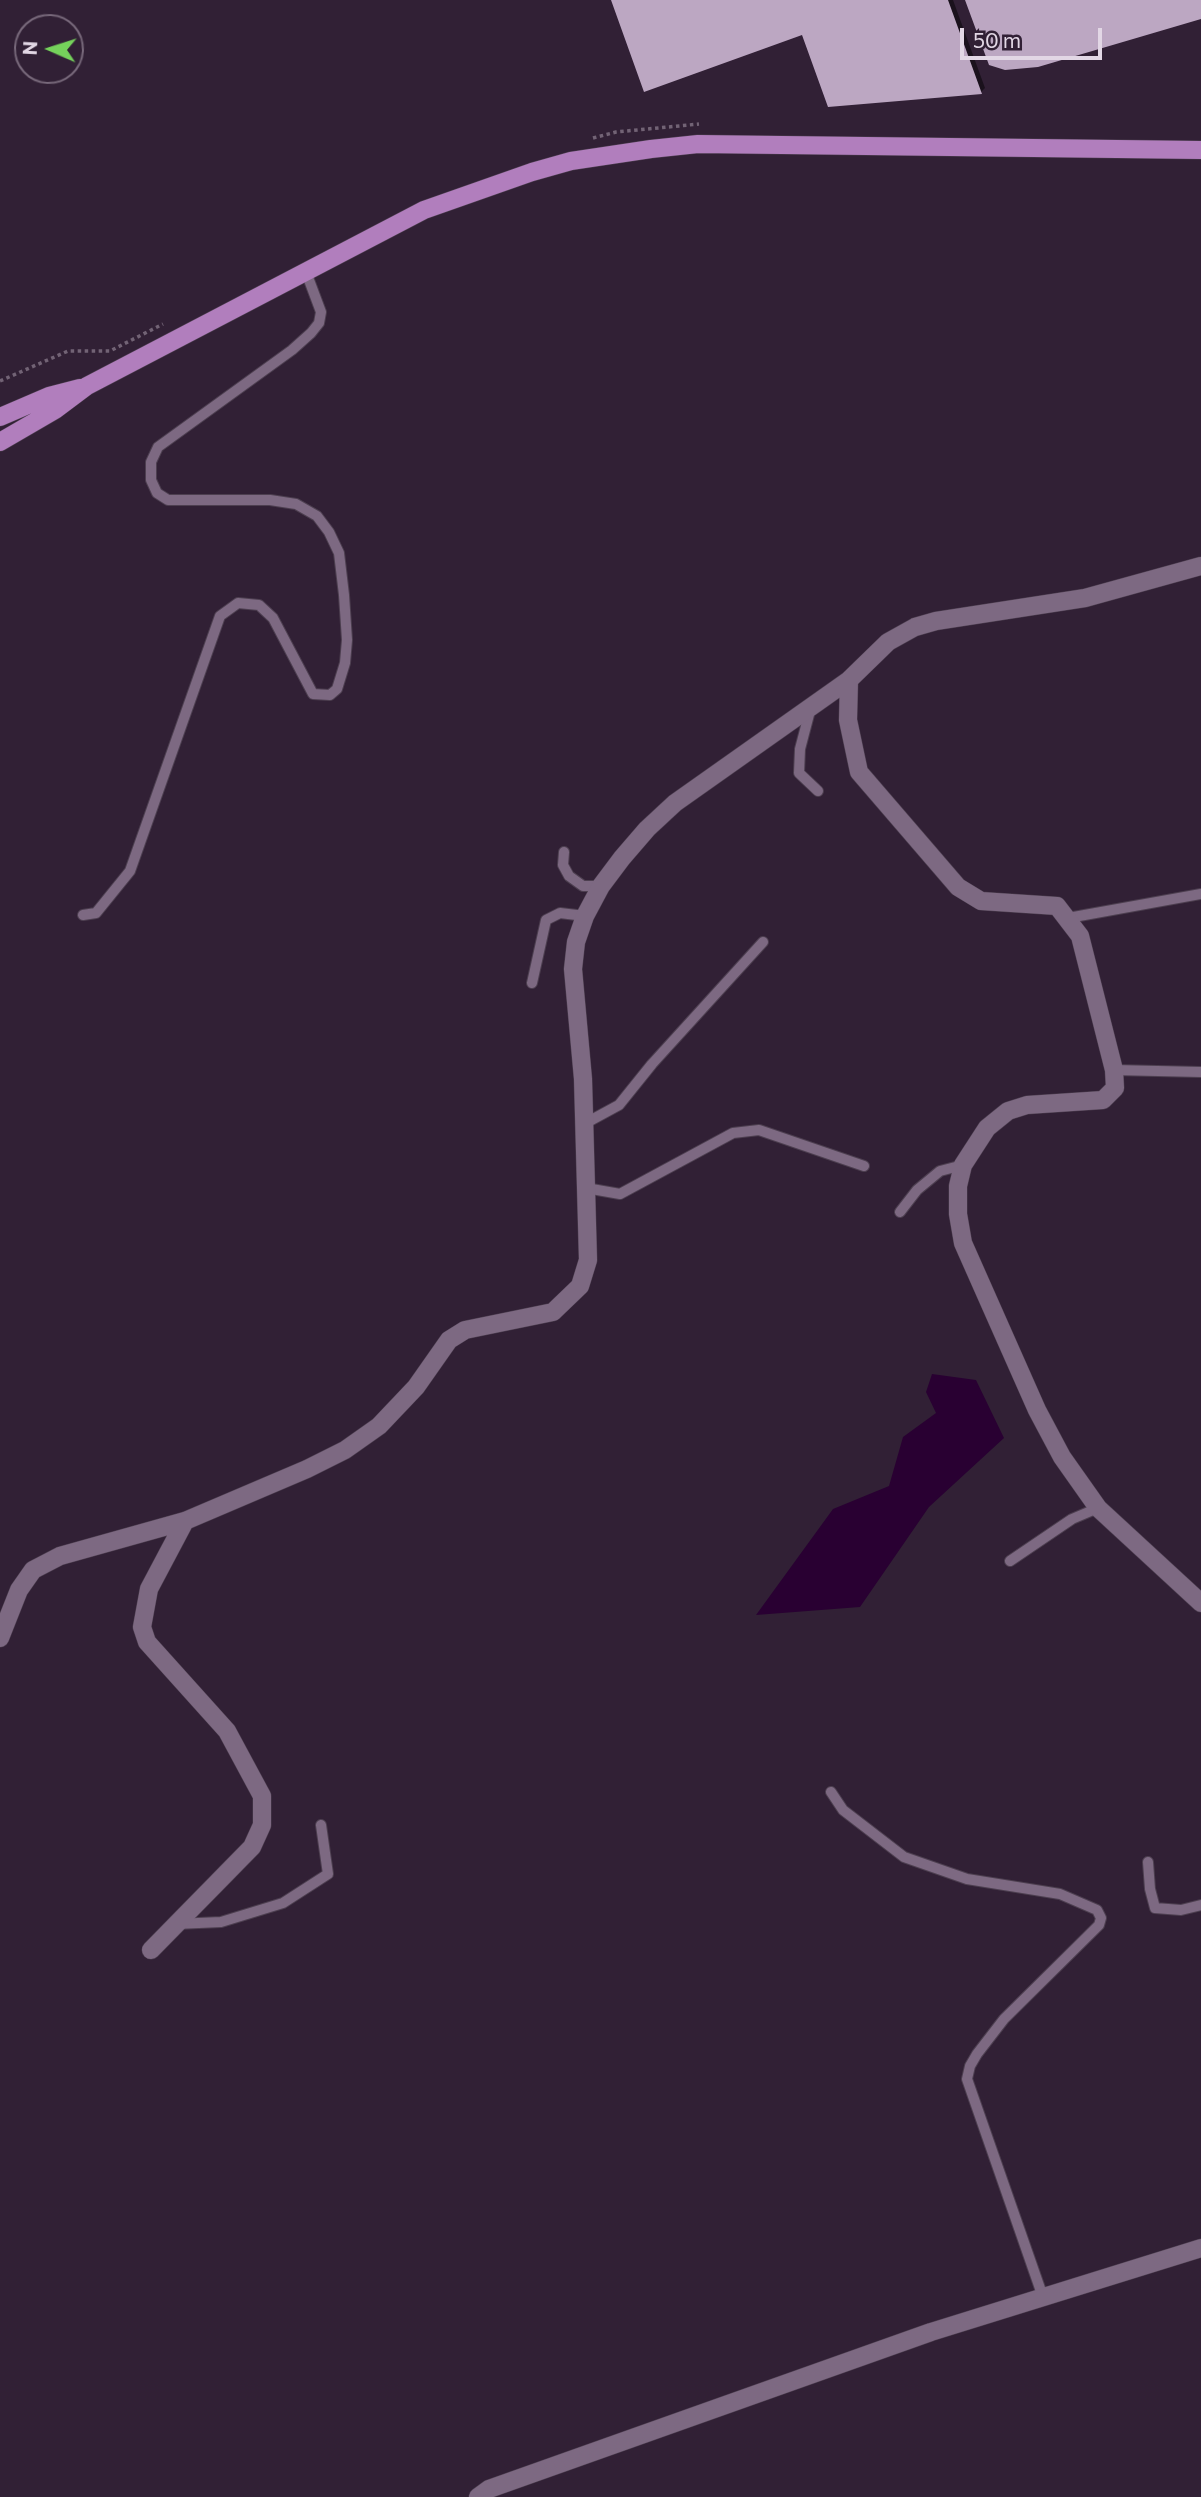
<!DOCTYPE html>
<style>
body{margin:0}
#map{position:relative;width:1201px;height:2497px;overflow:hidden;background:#312035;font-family:Commissioner,sans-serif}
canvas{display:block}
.north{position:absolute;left:14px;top:14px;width:70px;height:70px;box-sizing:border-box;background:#312035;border:2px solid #78697b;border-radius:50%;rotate:273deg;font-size:19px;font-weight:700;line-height:28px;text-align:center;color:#e2d7e5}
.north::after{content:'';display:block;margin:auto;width:24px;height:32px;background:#75d25b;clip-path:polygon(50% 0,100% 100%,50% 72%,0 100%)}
.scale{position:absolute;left:960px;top:28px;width:142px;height:32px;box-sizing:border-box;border:4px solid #e2d7e5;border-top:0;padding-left:9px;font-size:21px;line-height:24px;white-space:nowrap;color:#e2d7e5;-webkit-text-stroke:5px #312035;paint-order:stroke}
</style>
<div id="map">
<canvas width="1201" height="2497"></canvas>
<div class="north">N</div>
<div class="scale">50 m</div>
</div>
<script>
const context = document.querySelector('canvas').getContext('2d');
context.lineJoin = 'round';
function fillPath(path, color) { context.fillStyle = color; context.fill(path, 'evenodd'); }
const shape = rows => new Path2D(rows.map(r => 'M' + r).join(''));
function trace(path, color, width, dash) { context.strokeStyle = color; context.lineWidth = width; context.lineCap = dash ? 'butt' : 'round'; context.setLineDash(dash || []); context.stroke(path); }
fillPath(shape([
 [932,1374,976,1380,1004,1438,929,1507,860,1607,756,1615,833,1509,889,1486,903,1437,936,1413,926,1392]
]), '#290032');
fillPath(shape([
 [612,0,953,0,985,88,981,92,803,33]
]), '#0007');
fillPath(shape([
 [611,0,948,0,982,94,828,107,802,35,644,92],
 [965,0,1201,0,1201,19,1038,67,1005,70,989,65]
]), '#bca7c2');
const service = shape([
 [811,707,800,749,799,773,818,791],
 [564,852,563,865,569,876,583,886,601,886],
 [83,915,96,913,130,871,220,616,238,603,259,605,273,618,313,694,330,695,337,689,345,663,347,640,344,595,339,553,329,532,317,516,296,504,270,500,168,500,157,493,151,480,151,462,158,447,292,350,311,333,319,323,321,312,306,272],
 [1068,918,1201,894],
 [532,983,546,920,560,913,585,916],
 [1114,1070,1201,1072],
 [584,1124,619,1105,652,1064,763,942],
 [586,1188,620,1194,733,1133,759,1130,864,1166],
 [900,1212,917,1190,940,1171,963,1165],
 [1010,1561,1072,1519,1098,1508],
 [831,1792,843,1810,904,1857,967,1879,1060,1894,1097,1910,1101,1918,1099,1925,1004,2019,977,2054,970,2066,967,2079,1043,2297],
 [1148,1862,1150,1889,1155,1908,1181,1910,1201,1905],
 [176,1924,221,1922,283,1903,328,1874,321,1825]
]);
const minor = shape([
 [1201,566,1085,598,936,621,915,627,888,642,849,680,848,720,859,772,958,887,981,901,1057,906,1080,936,1114,1070,1115,1088,1103,1100,1027,1105,1008,1111,987,1128,963,1165,958,1186,958,1214,963,1243,1037,1410,1062,1457,1098,1508,1201,1603],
 [0,1638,19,1590,33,1570,60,1556,185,1521,307,1469,345,1450,379,1426,416,1387,449,1340,465,1330,553,1312,580,1286,588,1260,583,1079,573,969,576,942,585,916,601,886,622,858,647,829,675,803,849,680],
 [151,1950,252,1847,262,1825,262,1796,227,1731,147,1642,142,1627,149,1589,185,1521],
 [478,2497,489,2489,931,2332,1201,2248]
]);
const primary = shape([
 [0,417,49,396,80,388],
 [0,442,55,410,87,386,424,210,532,172,571,161,651,149,698,144,1201,150]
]);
trace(service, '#4d3f50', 12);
trace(minor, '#4d3f50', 19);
trace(primary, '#4d3f50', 19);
trace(shape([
 [593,138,616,132,699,124],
 [0,381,68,351,110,351,163,324]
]), '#726375', 3.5, [3.5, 3.5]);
trace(service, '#7d6982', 10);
trace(minor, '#7d6982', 18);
trace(primary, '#b17ebd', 18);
</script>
